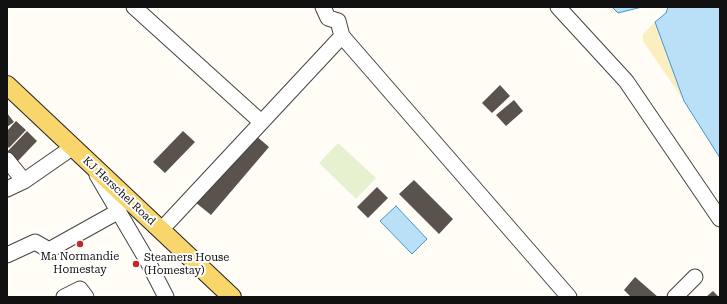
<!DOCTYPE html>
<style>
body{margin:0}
#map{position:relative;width:727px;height:304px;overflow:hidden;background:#fffdf5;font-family:"Roboto Serif",serif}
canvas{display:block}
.frame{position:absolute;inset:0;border:8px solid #111;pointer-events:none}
</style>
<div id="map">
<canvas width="727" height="304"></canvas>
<div class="frame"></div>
</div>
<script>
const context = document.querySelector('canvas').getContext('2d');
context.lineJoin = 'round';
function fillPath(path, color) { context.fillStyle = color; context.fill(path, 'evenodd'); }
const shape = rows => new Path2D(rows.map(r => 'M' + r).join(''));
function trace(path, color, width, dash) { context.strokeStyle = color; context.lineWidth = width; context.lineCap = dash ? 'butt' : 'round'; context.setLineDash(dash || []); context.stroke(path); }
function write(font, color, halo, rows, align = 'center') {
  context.font = font + ' "Roboto Serif",serif'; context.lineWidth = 4; context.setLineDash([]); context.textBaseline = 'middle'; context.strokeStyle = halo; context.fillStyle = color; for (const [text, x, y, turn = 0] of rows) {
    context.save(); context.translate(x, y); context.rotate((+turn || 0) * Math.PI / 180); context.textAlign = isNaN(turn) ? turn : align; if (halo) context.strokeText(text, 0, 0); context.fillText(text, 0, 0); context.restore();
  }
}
fillPath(shape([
 [655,22,684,101,643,41,643,34]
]), '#fbeec1');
fillPath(shape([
 [338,143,376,178,356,199,319,163]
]), '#e6f2cf');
const water = shape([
 [612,7,642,7,618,13,612,7],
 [668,7,720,7,720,158,684,101,655,22,666,13,668,7],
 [396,206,427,239,412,254,380,221,396,206]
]);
fillPath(water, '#b9e0f7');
trace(water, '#3f96cf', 1);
fillPath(shape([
 [500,85,510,96,492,113,482,103],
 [514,100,523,111,506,126,496,115],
 [7,113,14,122,7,127],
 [16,121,26,130,9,148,7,145,7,131],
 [27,131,37,141,17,162,7,152],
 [183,131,195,142,165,173,153,162],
 [254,134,269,147,211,215,195,202],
 [414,180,453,219,439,234,399,194],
 [377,187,388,198,368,218,357,207],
 [635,277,658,297,631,297,624,290],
 [713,291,719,297,706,297]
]), '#5a524d');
const minor = shape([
 [134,7,260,121],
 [323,7,328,18,338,21,342,36],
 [558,7,626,81,720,219],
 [7,160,24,181],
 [97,175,148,262,166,297],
 [7,189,24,181,73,147],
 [161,230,342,36,569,297],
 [7,255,35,242,49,250,119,211],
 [64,297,80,289,86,297],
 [675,297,695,277]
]);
const major = shape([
 [7,85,232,297]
]);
trace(minor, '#444', 17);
trace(major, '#222', 20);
trace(minor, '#fff', 15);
trace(major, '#f9d66b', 18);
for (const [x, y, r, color] of [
 [80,244,4,"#c4262e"],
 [136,264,4,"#c4262e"]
]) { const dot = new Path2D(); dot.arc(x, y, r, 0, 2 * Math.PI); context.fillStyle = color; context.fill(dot); trace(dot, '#fff', 1.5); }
write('11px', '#111', '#fff', [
 ["KJ Herschel Road",119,191,43]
]);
write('11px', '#111', '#fff', [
 ["Ma Normandie",80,257],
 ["Homestay",80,270],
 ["Steamers House",144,258,"left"],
 ["(Homestay)",144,271,"left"]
]);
</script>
